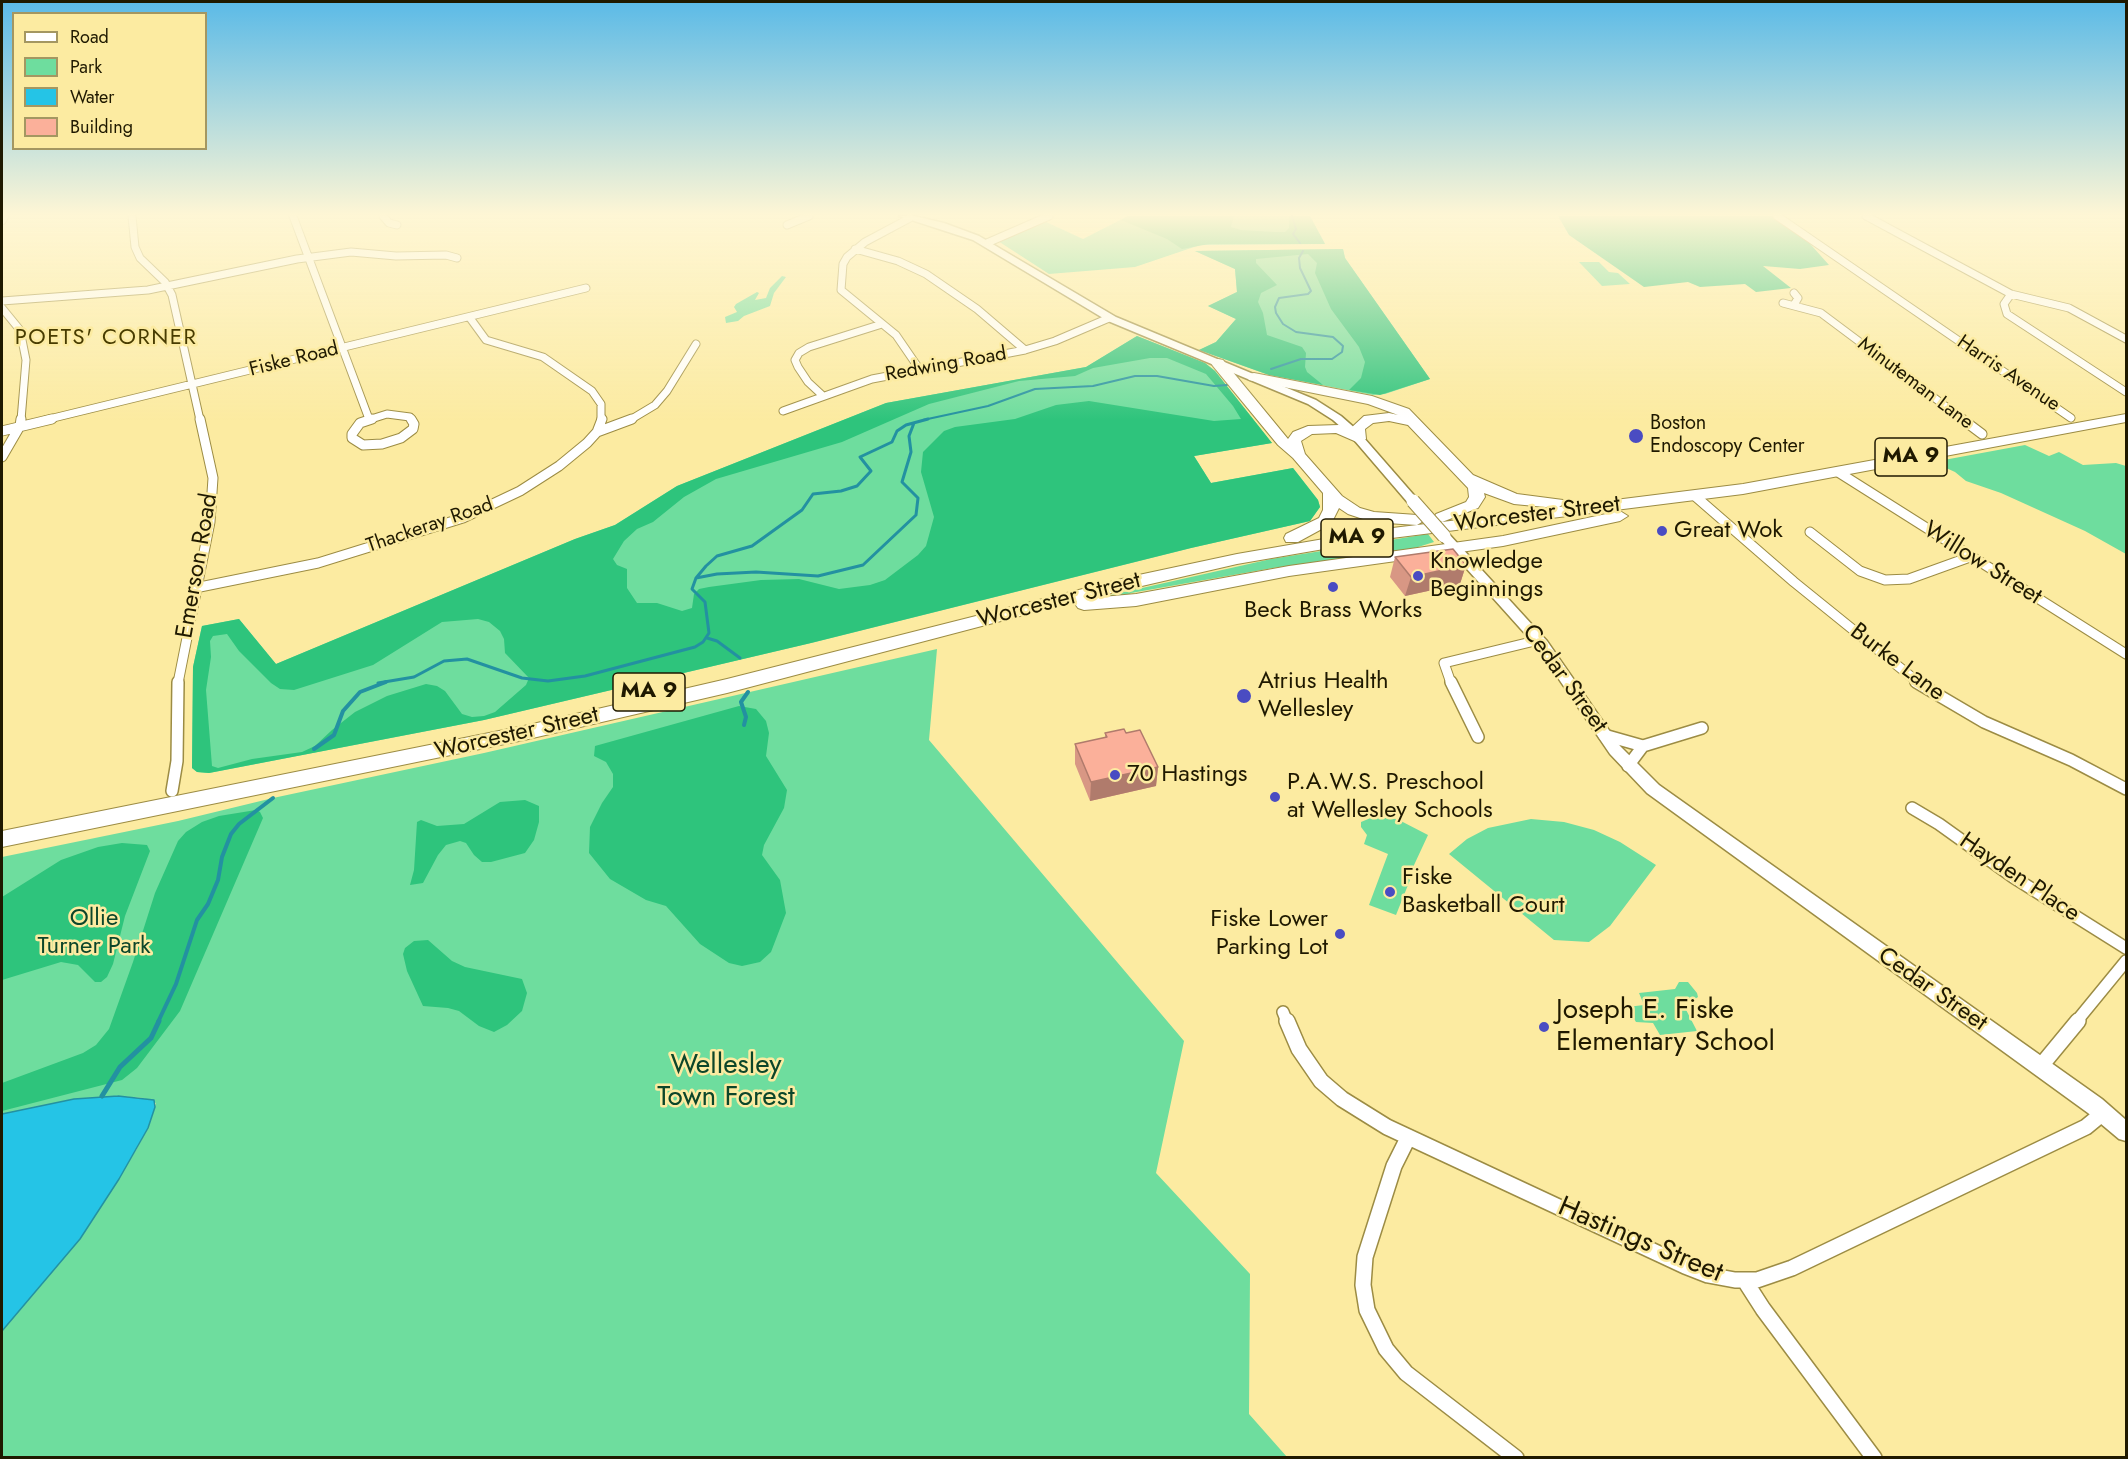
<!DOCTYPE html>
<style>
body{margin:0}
#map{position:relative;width:2128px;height:1459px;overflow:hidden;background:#fceba1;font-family:Jost,sans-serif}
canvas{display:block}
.frame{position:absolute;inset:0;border:3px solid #1f1900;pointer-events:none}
.legend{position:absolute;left:12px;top:12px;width:195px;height:138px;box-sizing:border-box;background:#fceba1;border:2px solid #a49761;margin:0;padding:8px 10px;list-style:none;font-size:18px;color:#1f1900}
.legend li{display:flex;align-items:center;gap:12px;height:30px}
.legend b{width:30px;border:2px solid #a49761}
</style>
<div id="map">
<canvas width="2128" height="1459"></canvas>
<div class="frame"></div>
<ul class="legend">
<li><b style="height:8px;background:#fff"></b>Road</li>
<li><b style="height:16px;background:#6edd9e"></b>Park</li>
<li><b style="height:16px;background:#25c4e6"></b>Water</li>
<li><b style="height:16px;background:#fbb09a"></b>Building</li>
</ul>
</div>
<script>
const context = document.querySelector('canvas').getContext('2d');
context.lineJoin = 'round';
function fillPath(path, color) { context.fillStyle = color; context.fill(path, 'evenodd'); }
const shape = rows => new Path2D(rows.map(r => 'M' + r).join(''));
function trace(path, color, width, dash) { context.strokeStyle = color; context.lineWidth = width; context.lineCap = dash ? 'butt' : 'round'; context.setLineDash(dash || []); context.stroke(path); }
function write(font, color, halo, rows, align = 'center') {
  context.font = font + ' Jost,sans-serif'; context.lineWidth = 5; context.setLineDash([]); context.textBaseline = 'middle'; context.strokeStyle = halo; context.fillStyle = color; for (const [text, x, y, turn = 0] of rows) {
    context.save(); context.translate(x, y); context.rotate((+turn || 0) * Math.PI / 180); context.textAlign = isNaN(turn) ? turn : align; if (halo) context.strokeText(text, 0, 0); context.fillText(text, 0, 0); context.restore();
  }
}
fillPath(shape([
 [1128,216,1310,216,1325,244,1200,245,1135,267,1049,274,998,241,1044,221,1083,239],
 [1343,249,1345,258,1430,379,1385,394,1373,395,1269,375,1199,350,1216,342,1236,319,1208,306,1237,292,1235,269,1195,251],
 [1579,262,1599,262,1609,272,1618,273,1630,284,1602,286],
 [782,276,786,277,774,293,770,306,744,316,738,321,726,323,725,317,737,312,734,307,736,304,757,292,759,293,755,300,766,298,770,288],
 [1137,336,1205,363,1215,371,1272,443,1194,456,1211,483,1293,468,1318,500,1320,507,1310,521,1191,548,811,643,484,720,209,773,197,772,192,768,193,667,202,626,239,619,276,664,575,539,615,525,677,486,886,403,1086,367],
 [2025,445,2049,456,2059,452,2083,465,2116,463,2126,466,2126,554,2085,531,2001,493,1966,481,1955,472,1933,462],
 [1428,534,1434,542,1415,548,1273,568,1131,593,1127,596,1102,597,1271,559],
 [937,649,929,740,1184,1041,1156,1173,1250,1274,1249,1414,1287,1457,2,1457,2,1331,80,1239,136,1150,148,1128,156,1103,143,1098,118,1096,74,1099,2,1114,2,857,178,821,273,798,484,753],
 [1373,817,1397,819,1428,835,1408,878,1410,880,1396,915,1369,905,1388,854,1364,844,1367,835,1361,827,1361,822],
 [1531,819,1564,822,1594,830,1620,842,1656,865,1610,926,1589,942,1554,940,1449,854,1467,839,1488,828],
 [1679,982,1688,982,1697,993,1698,997,1695,999,1682,1002,1697,1031,1660,1035,1653,1023,1636,1022,1627,1007,1644,1005,1639,993,1675,989]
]), '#6edd9e');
fillPath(shape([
 [1128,216,1234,216,1231,227,1241,230,1275,232,1285,232,1289,228,1289,216,1310,216,1325,244,1209,244,1182,249,1167,239,1121,220],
 [1558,216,1774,216,1804,237,1829,265,1800,269,1763,266,1791,288,1756,292,1745,284,1700,287,1688,282,1644,287,1569,235],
 [1343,249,1345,258,1430,379,1380,395,1349,390,1361,378,1365,362,1359,347,1331,309,1315,273,1317,263,1308,254,1256,259,1256,263,1277,285,1261,293,1258,302,1263,313,1267,335,1302,347,1306,353,1305,367,1307,372,1323,385,1269,375,1199,350,1216,342,1236,319,1208,306,1237,292,1235,269,1195,251],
 [1137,336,1205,363,1215,371,1272,443,1194,456,1211,483,1293,468,1318,500,1320,507,1310,521,1191,548,811,643,484,720,209,773,197,772,192,768,193,667,202,626,239,619,276,664,575,539,615,525,677,486,886,403,1086,367],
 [1150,358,1167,358,1206,374,1233,406,1241,419,1214,421,1089,401,1056,405,1015,419,955,427,944,431,923,452,921,472,934,517,926,546,918,555,885,580,870,585,839,589,799,579,761,580,709,587,699,589,694,594,692,608,682,611,657,603,637,603,627,588,627,569,617,565,613,559,624,541,637,529,653,522,684,497,716,479,842,442,929,404,1019,381,1075,376,1093,368],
 [478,619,489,622,500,631,504,639,505,653,529,678,526,685,495,712,484,716,472,717,462,714,445,691,437,686,426,684,387,696,355,712,332,730,315,746,302,752,252,759,218,768,212,766,206,690,211,657,210,641,213,636,227,634,239,651,271,683,280,689,294,690,373,665,442,622],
 [739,706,756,709,766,721,769,733,766,756,787,790,784,808,764,845,762,855,780,880,786,913,771,952,760,962,742,966,729,963,700,944,666,906,646,900,610,879,589,853,590,827,602,803,613,787,613,774,606,762,594,756,595,746],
 [525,800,539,806,539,822,534,840,525,853,491,862,482,862,474,855,466,843,460,841,446,845,438,855,423,883,410,885,414,870,417,822,421,820,437,826,464,824,500,802],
 [256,810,260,812,263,818,180,1011,137,1068,122,1080,2,1111,2,1083,83,1053,96,1045,109,1029,133,962,155,893,178,841,186,832,202,822,219,816],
 [122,843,147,845,150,851,125,916,113,964,107,977,101,982,95,982,78,965,61,962,2,980,2,897,61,860,98,847],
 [428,940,452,961,465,967,522,979,527,993,522,1011,507,1025,494,1032,479,1026,459,1011,448,1008,423,1006,407,971,403,954,405,948,414,941]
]), '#2ec47c');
const water = shape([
 [118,1096,154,1100,155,1107,148,1128,119,1179,80,1239,2,1331,2,1114,74,1099,118,1096]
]);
fillPath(water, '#25c4e6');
trace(water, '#2391a1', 1.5);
trace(shape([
 [1292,216,1296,229,1293,234,1300,243],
 [1271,369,1301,359,1332,359,1342,352,1343,346,1333,337,1296,332,1283,324,1276,313,1275,307,1279,298,1308,294,1311,291,1300,268,1299,258,1303,251],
 [923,420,988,406,1035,389,1093,386,1135,376,1157,376,1214,386,1227,385]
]), '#2391a1', 2);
trace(shape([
 [696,578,717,574,756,572,818,576,863,565,916,515,918,498,902,482,911,452,909,436,914,423],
 [707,638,717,641,740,658],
 [378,683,414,677,444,661,467,659,522,678,548,681,585,676,695,647,703,642,709,633,705,602,692,589,696,578,706,566,717,556,752,546,802,510,813,494,841,491,857,486,871,471,860,457,892,442,897,431,906,425,928,419]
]), '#2391a1', 3);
trace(shape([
 [744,725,746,717,741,702,748,692],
 [314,749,334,735,343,711,360,692,386,682],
 [158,1022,176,984,197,920,208,904,218,880,222,857,231,834,239,824,273,798]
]), '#2391a1', 4);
trace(shape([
 [102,1096,120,1067,151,1038,159,1021]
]), '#2391a1', 5);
const streetFar3 = shape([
 [132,216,135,247,140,258,165,282,172,295,200,420],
 [293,216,369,419],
 [383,216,389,223,397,225],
 [1777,216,2071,418],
 [1866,216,2011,294,2069,308,2126,339],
 [910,218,865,242,847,257,843,264,841,290,896,335,920,370],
 [2,221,5,216],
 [787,225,809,216],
 [987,243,1049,216],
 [855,249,898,261,926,274,977,309,1025,350],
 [1794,293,1798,298,1794,305],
 [2011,294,2004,304,2007,314,2126,392],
 [2,301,148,290,297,259,351,252,396,256,446,255,457,258],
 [1783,303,1821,313,1964,420],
 [2,308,20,330,26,360,21,420],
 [470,318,486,340,543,357,592,391,601,404,601,420],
 [822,395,808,382,798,367,795,360,799,353,809,347,882,324],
 [783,411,872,379,1025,350,1055,341,1109,318],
 [45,420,586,288],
 [368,420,387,414,410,417,412,420],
 [630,420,655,405,667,391,696,344]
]);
const streetFar2 = shape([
 [372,419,360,423,352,434,352,438,363,445,382,444,401,438,413,429,414,424,411,419],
 [1962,419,1982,434],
 [2,431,52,419],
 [597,432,632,419],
 [2,457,20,426,21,419],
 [1838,472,2126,654],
 [1695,496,1794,582,1919,683],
 [1810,532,1860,571,1885,580,1909,579,1970,557],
 [195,588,318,563,463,518,520,491,559,466,587,443,597,432,602,419],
 [178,683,210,522,213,478,200,419],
 [1451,683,1444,663,1539,640]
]);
const streetFar1 = shape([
 [1451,682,1478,737],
 [1916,682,1984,722,2071,760,2126,789],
 [1604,735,1643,746,1702,728],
 [1628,766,1643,746],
 [172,791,177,761,178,682],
 [1912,808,1939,824,2013,877,2126,948],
 [1283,1012,1287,1022],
 [2076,1022,2126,961]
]);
const street = shape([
 [1287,1021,1299,1049,1321,1081,1342,1099,1387,1127,1685,1266,1708,1275,1735,1280,1757,1280,1792,1268,2086,1127,2103,1113],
 [2040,1067,2078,1021],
 [1408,1138,1394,1166,1365,1257,1363,1285,1367,1310,1386,1349,1406,1373,1516,1458],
 [1745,1281,1763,1309,1874,1458]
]);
const secondary = shape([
 [899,216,914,216,944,223,979,236,1116,317,1316,400,1341,416,1357,430,1419,501,1413,505,1409,504,1349,434,1333,420,1308,404,1108,321,973,240,899,216],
 [1444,532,1448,533,1547,641,1620,746,1659,785,2102,1099,2126,1120,2126,1141,2119,1139,2088,1113,1647,793,1610,754,1537,647,1440,539,1438,536,1440,533,1444,532]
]);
const highway = shape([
 [1218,359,1223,360,1288,439,1293,432,1308,426,1339,425,1350,429,1364,416,1389,413,1398,415,1368,404,1249,380,1247,377,1249,374,1254,373,1372,396,1409,409,1473,475,1517,494,1563,500,1565,503,1559,507,1743,484,2126,414,2126,422,1743,494,1376,540,1237,564,1090,598,1136,594,1289,566,1503,536,1620,511,1628,516,1620,521,1503,546,1289,576,1136,606,1084,610,1078,608,1075,604,1077,601,727,693,524,740,2,847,2,831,524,726,727,679,1134,576,1237,554,1376,530,1442,522,1434,517,1436,514,1466,502,1469,497,1468,488,1408,425,1389,421,1373,423,1365,429,1366,439,1359,443,1336,433,1312,434,1301,441,1305,454,1342,496,1360,508,1374,512,1417,515,1425,520,1417,525,1372,522,1348,514,1339,508,1331,524,1298,542,1286,542,1284,538,1286,534,1319,518,1323,510,1323,493,1293,458,1278,445,1213,366,1211,363,1213,360,1218,359],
 [1484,493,1514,504,1556,508,1442,522,1478,508,1485,497,1484,493]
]);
trace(streetFar3, '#9c8c44', 9);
trace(streetFar2, '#9c8c44', 11);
trace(streetFar1, '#9c8c44', 14);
trace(street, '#9c8c44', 18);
trace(secondary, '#9c8c44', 3);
trace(highway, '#9c8c44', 2);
trace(streetFar3, '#fff', 7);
trace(streetFar2, '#fff', 9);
trace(streetFar1, '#fff', 11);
trace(street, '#fff', 15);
fillPath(secondary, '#fff');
fillPath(highway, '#fff');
const secondaryBridge = shape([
 [1413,501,1444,536]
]);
trace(secondaryBridge, '#9c8c44', 15, []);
trace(secondaryBridge, '#fff', 13);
fillPath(shape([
 [1395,557,1466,565,1460,584,1405,596,1390,577],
 [1105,733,1126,733,1158,767,1156,786,1090,801,1075,764,1075,744,1105,738]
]), '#d89784');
fillPath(shape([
 [1466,565,1460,584,1405,596,1411,577],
 [1158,767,1156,786,1090,801,1091,782]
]), '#b07b6c');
const building = shape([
 [1453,549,1466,565,1411,577,1395,557,1453,549],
 [1124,729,1126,733,1140,730,1158,767,1091,782,1075,744,1107,737,1105,733,1124,729]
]);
fillPath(building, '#fbb09a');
trace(building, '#b07b6c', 1.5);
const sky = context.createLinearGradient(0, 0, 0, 420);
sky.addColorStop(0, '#5abae7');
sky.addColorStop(0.51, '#fef6d5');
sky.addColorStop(1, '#fef6d500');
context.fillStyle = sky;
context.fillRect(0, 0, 2128, 420);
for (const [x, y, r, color] of [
 [1636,436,8,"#4a4cc2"],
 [1662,531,6,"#4a4cc2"],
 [1418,576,6,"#4a4cc2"],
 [1333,587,6,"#4a4cc2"],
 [1244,696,8,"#4a4cc2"],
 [1115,775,6,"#4a4cc2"],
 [1275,797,6,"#4a4cc2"],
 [1390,892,6,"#4a4cc2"],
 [1340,934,6,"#4a4cc2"],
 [1544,1027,6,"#4a4cc2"]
]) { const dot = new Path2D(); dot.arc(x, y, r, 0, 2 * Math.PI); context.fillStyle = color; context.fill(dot); trace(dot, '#fceba1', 2); }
write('20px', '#1f1900', '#fceba1', [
 ["Fiske Road",294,360,-14],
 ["Redwing Road",946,365,-10],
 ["Harris Avenue",2008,374,34],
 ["Minuteman Lane",1915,384,37],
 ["Thackeray Road",430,526,-19]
]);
write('20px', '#1f1900', '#fceba1', [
 ["Boston",1650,424],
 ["Endoscopy Center",1650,447]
], 'left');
context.letterSpacing = '1.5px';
write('22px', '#483c00', '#fceba1', [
 ["POETS' CORNER",106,339]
]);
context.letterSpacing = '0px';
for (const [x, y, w] of [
 [1911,457,72],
 [1357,538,72],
 [649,692,72]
]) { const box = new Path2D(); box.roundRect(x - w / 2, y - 19, w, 38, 4.5); context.fillStyle = '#fceba1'; context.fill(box); trace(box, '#1f1900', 1.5); }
write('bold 22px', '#1f1900', null, [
 ["MA 9",1911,457],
 ["MA 9",1357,538],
 ["MA 9",649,692]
]);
write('24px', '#1f1900', '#fceba1', [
 ["Worcester Street",1537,515,-7],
 ["Willow Street",1982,564,32],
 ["Emerson Road",198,566,-80],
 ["Worcester Street",1059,601,-14],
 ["Burke Lane",1897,663,37],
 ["Cedar Street",1564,679,54],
 ["Worcester Street",517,734,-13],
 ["Hayden Place",2019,878,34],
 ["Cedar Street",1932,990,35]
]);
write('24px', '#1f1900', '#fceba1', [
 ["Great Wok",1674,531],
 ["Knowledge",1430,562],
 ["Beginnings",1430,590],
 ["Beck Brass Works",1333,611,"center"],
 ["Atrius Health",1258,682],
 ["Wellesley",1258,710],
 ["70 Hastings",1127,775],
 ["P.A.W.S. Preschool",1287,783],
 ["at Wellesley Schools",1287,811],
 ["Fiske",1402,878],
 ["Basketball Court",1402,906],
 ["Fiske Lower",1328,920,"right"],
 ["Parking Lot",1328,948,"right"]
], 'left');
write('24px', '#0c462a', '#fceba1', [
 ["Ollie",94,919],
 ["Turner Park",94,947]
]);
write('28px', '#1f1900', '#fceba1', [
 ["Joseph E. Fiske",1556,1011],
 ["Elementary School",1556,1043]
], 'left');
write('28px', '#0c462a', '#fceba1', [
 ["Wellesley",726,1066],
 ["Town Forest",726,1098]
]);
write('28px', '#1f1900', '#fceba1', [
 ["Hastings Street",1640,1241,23]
]);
</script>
